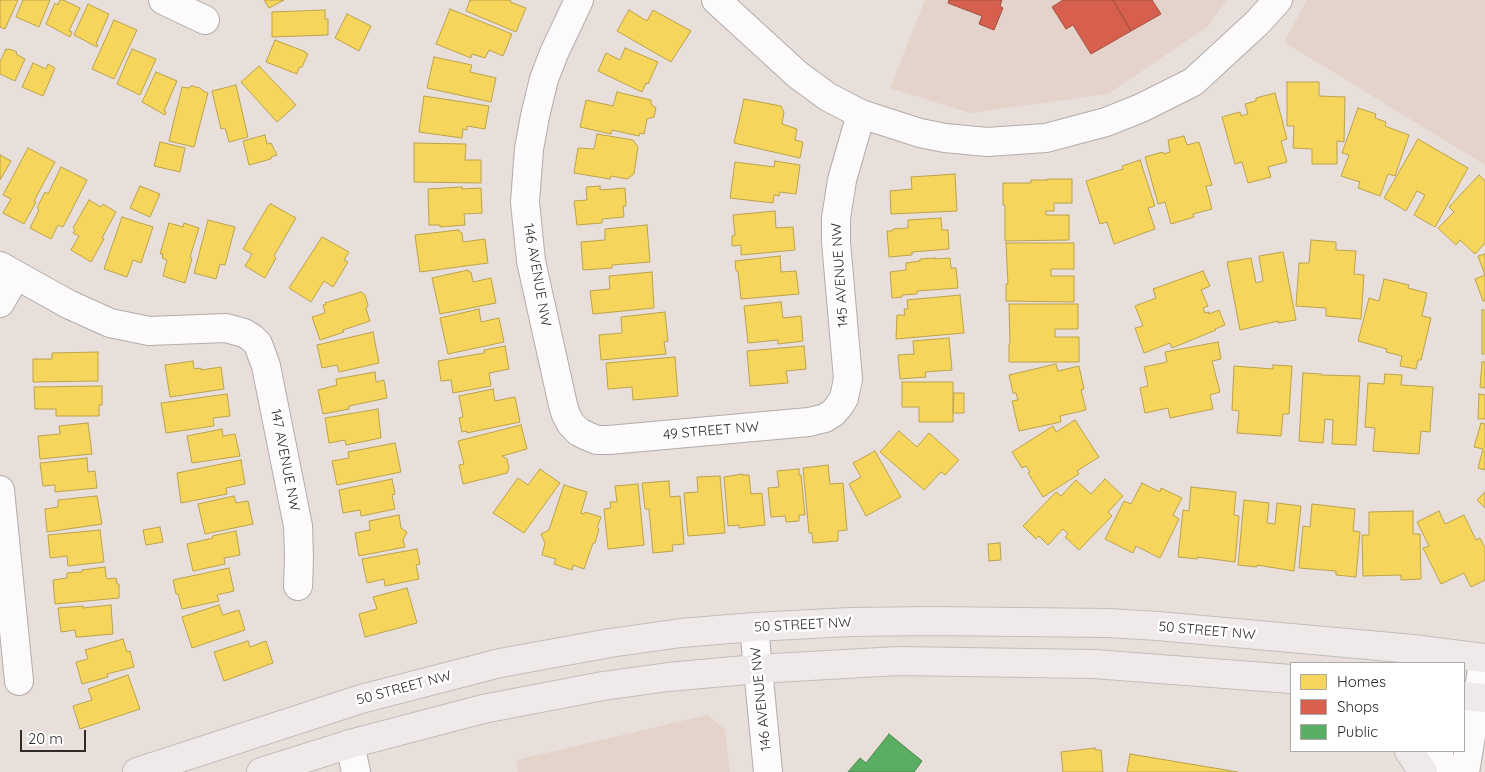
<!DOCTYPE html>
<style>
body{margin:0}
#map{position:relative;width:1485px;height:772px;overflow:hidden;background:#e8dfdb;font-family:Quicksand,sans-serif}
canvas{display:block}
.legend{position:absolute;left:1290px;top:662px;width:175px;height:90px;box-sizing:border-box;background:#fff;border:1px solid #acaaa9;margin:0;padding:6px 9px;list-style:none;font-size:15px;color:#302a28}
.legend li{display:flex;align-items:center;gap:10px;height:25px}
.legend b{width:25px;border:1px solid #acaaa9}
.scale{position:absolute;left:20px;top:730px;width:66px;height:22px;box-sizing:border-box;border:2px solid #302a28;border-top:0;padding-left:6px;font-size:15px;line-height:18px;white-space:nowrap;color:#302a28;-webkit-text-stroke:4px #fff;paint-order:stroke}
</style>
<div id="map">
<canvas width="1485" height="772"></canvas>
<ul class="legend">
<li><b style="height:14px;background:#f6d55c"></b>Homes</li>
<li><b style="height:14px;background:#d6604d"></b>Shops</li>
<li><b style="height:14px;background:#5aae61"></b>Public</li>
</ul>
<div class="scale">20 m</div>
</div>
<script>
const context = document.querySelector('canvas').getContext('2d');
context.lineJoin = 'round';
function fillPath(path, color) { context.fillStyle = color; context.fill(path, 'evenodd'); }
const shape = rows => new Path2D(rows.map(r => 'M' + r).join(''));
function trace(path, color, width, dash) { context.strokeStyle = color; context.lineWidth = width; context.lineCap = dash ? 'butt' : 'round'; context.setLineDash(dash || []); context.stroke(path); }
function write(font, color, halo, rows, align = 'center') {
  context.font = font + ' Quicksand,sans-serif'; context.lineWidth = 5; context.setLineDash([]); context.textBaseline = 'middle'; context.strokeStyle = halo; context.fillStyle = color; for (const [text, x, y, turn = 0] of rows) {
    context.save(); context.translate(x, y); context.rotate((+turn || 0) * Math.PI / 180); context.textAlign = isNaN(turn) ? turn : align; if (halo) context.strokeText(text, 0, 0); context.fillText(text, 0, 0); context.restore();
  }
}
fillPath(shape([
 [925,0,1227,0,1207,27,1108,94,970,113,890,88],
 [1307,0,1485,0,1485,165,1284,42],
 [707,715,725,729,730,772,518,772,517,760]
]), '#e3d3cb');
const homes = shape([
 [0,0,18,0,5,29,0,27,0,0],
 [23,0,50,0,39,27,16,17,23,0],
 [60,0,63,0,80,8,69,31,72,32,70,37,46,24,55,3,58,5,60,0],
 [264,0,284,0,269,8,264,0],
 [470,0,511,0,510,2,526,8,516,32,466,11,470,0],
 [88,4,109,14,96,44,98,45,97,47,74,35,88,4],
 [450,9,512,34,503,56,489,50,485,58,472,54,471,58,436,44,450,9],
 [325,10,325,19,328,19,328,35,272,37,272,12,325,10],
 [629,10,647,21,653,10,691,31,671,62,617,31,629,10],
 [347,14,371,26,359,51,335,38,347,14],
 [114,20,137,30,114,79,92,69,114,20],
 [275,40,306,52,305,53,308,54,302,67,299,68,297,74,266,62,275,40],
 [625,48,658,62,648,84,646,83,642,92,598,71,606,53,620,60,625,48],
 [6,49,8,50,9,49,17,52,16,54,25,59,15,81,0,74,0,62,6,49],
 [132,49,156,59,140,95,117,84,132,49],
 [434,57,472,65,470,72,496,78,491,102,427,88,434,57],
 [33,63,46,69,48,64,55,68,43,96,22,87,33,63],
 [259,66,296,105,277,122,241,82,259,66],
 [156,72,177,81,164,111,166,112,165,115,142,102,156,72],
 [1287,82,1319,82,1319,96,1345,97,1344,142,1337,141,1337,164,1312,164,1312,149,1293,148,1294,126,1287,126,1287,82],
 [236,85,248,137,229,142,225,128,221,129,212,91,236,85],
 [192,86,200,88,203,91,208,93,194,147,169,141,182,87,188,88,192,86],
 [617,92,651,100,651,104,656,108,654,117,647,119,644,134,640,133,639,136,612,130,611,134,580,127,586,100,613,106,617,92],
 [1275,93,1287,139,1281,141,1287,162,1268,167,1271,177,1248,183,1242,162,1235,164,1222,117,1240,112,1241,116,1248,114,1245,104,1256,101,1256,98,1275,93],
 [424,96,489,106,485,129,467,126,467,130,463,129,462,138,419,132,424,96],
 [744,99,781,106,784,112,782,124,797,129,795,140,803,142,800,158,734,143,744,99],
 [1358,108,1376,114,1375,118,1386,122,1385,126,1409,135,1395,176,1388,174,1380,196,1358,188,1360,182,1341,176,1349,155,1342,153,1358,108],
 [597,134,633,140,638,147,634,174,627,179,611,176,610,179,574,173,578,148,594,149,597,134],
 [265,135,267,144,271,143,277,155,271,157,271,159,249,165,243,141,265,135],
 [1184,136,1187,145,1199,142,1212,185,1206,186,1212,209,1193,214,1194,217,1171,224,1165,202,1158,204,1145,157,1163,152,1164,154,1170,152,1168,140,1184,136],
 [1418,139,1468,168,1435,227,1414,215,1425,195,1417,191,1406,211,1384,198,1418,139],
 [160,142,185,148,180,172,154,166,160,142],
 [414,143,466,144,465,160,481,160,481,183,414,182,414,143],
 [28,148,55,162,34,201,36,202,24,224,3,213,11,199,3,195,28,148],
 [0,155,11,161,0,180,0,155],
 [1140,160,1155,206,1148,208,1155,229,1114,244,1107,222,1100,224,1086,181,1123,169,1122,166,1140,160],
 [775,161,800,165,796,194,780,192,779,196,774,195,773,203,730,198,735,162,774,167,775,161],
 [61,167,87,180,63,227,58,225,51,239,30,228,39,210,37,208,45,192,48,194,61,167],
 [955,174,957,211,891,214,890,191,912,189,911,177,955,174],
 [1479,175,1485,181,1485,243,1475,254,1460,240,1456,245,1438,228,1454,212,1449,207,1479,175],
 [1048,179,1072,179,1072,203,1054,203,1054,211,1046,211,1046,215,1069,215,1069,240,1005,241,1005,205,1003,205,1003,183,1031,183,1031,180,1048,180,1048,179],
 [140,186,160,194,150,217,130,208,140,186],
 [600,186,600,190,625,188,626,206,623,206,624,217,602,219,602,223,577,225,574,201,587,200,586,187,600,186],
 [462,187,462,189,481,188,482,213,464,214,465,225,440,227,440,225,429,225,428,189,462,187],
 [89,200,101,207,103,204,116,212,102,238,104,239,91,262,71,250,79,236,73,233,75,230,73,228,89,200],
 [271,204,296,218,274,256,276,258,265,278,245,266,252,254,243,249,268,206,271,204],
 [775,211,776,228,793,227,795,250,741,255,741,245,732,246,732,236,735,235,733,215,775,211],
 [122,217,153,227,141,263,133,260,127,277,104,269,122,217],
 [941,218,942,230,948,230,949,249,912,252,912,255,889,257,887,231,892,231,893,229,908,228,908,220,941,218],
 [208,220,235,227,225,265,220,264,216,279,194,273,208,220],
 [169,223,183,227,184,223,199,228,190,257,192,258,185,283,163,276,167,260,162,258,163,254,160,254,169,223],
 [647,225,650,262,612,265,612,268,583,270,581,242,605,240,605,229,647,225],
 [458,230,462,233,463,242,485,239,488,263,420,272,415,235,458,230],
 [322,237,349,252,344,260,348,262,333,287,324,281,311,302,289,288,322,237],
 [1311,240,1336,242,1336,250,1356,251,1354,274,1364,275,1361,319,1326,316,1326,308,1296,306,1299,263,1309,263,1311,240],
 [1006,243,1074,243,1074,269,1051,269,1051,276,1074,276,1074,302,1006,301,1006,284,1008,284,1006,243],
 [1283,252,1296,320,1278,323,1278,321,1240,330,1227,262,1251,258,1256,283,1263,281,1259,256,1283,252],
 [1485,254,1485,301,1483,301,1475,279,1485,275,1478,256,1485,254],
 [780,256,781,272,796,271,799,294,741,299,738,271,736,271,735,261,780,256],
 [935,258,935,259,950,258,951,268,956,268,958,288,917,291,917,294,902,295,902,297,892,298,890,272,906,270,906,263,920,261,920,259,935,258],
 [468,270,469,272,471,272,473,282,491,278,496,303,440,314,432,278,468,270],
 [1203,271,1210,286,1201,290,1208,306,1203,308,1205,313,1209,312,1209,314,1219,310,1225,325,1215,329,1216,330,1172,348,1170,343,1144,353,1135,328,1143,326,1135,306,1156,298,1153,289,1203,271],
 [652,272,654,308,593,314,590,291,610,289,609,276,652,272],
 [1384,279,1409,285,1408,288,1427,293,1422,316,1431,318,1421,360,1418,360,1416,369,1400,366,1402,356,1386,352,1387,349,1358,341,1369,298,1379,301,1384,279],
 [361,292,365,295,368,305,366,309,370,321,343,330,344,332,320,340,312,317,325,313,323,305,326,304,325,303,361,292],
 [960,295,964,333,896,339,897,315,905,315,904,309,908,309,907,300,960,295],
 [781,302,783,318,801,316,803,341,778,344,778,340,748,343,744,306,781,302],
 [1009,304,1078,304,1078,329,1055,329,1055,337,1079,337,1079,362,1009,362,1009,344,1010,344,1009,304],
 [479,309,481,322,499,318,504,342,448,354,440,318,479,309],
 [1482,310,1485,310,1485,354,1482,354,1482,310],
 [665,312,668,341,664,342,666,354,601,360,599,335,622,333,621,317,665,312],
 [373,332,379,363,339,372,337,365,322,368,317,345,373,332],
 [949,338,952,370,925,372,926,377,900,379,898,355,914,354,913,341,949,338],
 [1218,342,1221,359,1212,361,1220,392,1210,395,1213,409,1170,418,1168,408,1145,413,1140,388,1148,386,1144,367,1167,362,1165,352,1218,342],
 [505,346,509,369,489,373,491,386,453,393,451,380,441,381,438,361,484,353,484,350,505,346],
 [804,346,806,369,786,371,788,383,750,386,747,351,804,346],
 [98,352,98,381,33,382,33,359,52,359,52,353,98,352],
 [675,357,678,396,633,400,632,387,608,389,606,363,675,357],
 [193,361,194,369,201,368,201,370,221,367,224,389,170,397,165,365,193,361],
 [1482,362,1485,362,1485,388,1480,387,1482,362],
 [1056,364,1058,371,1079,366,1084,389,1081,390,1086,410,1060,416,1061,422,1019,431,1012,401,1018,400,1016,393,1013,393,1009,375,1056,364],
 [1273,365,1292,366,1289,414,1283,414,1281,436,1237,433,1239,411,1232,410,1234,366,1273,369,1273,365],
 [375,372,376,382,384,380,387,398,349,406,349,409,323,414,318,390,337,385,336,379,375,372],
 [1303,373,1321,374,1321,375,1360,376,1356,445,1332,444,1333,420,1325,419,1323,443,1299,441,1303,373],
 [1385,374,1402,375,1401,385,1433,387,1430,432,1421,431,1419,454,1373,451,1375,428,1365,427,1368,383,1384,384,1385,374],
 [902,382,953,382,953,422,919,422,919,407,902,407,902,382],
 [102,386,102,405,99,405,99,416,56,416,56,409,35,409,34,387,102,386],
 [493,389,495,401,515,397,520,422,467,433,467,431,462,432,459,418,463,417,459,396,493,389],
 [954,393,964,393,964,413,953,413,954,393],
 [227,394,230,416,213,418,214,426,166,433,161,403,227,394],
 [1479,394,1485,395,1485,419,1478,419,1479,394],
 [378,409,381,438,346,445,345,440,329,443,325,418,378,409],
 [1075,420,1099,457,1077,471,1079,474,1043,497,1028,473,1030,472,1026,466,1022,468,1012,452,1053,426,1056,432,1075,420],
 [88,423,92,454,40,459,38,436,60,434,59,426,88,423],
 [1481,423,1485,424,1485,470,1478,468,1483,449,1474,447,1481,423],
 [521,425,527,449,502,456,507,459,509,468,507,473,463,484,459,465,464,464,458,441,521,425],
 [222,429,223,436,235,434,240,456,192,463,187,436,222,429],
 [899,431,917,447,929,433,959,460,945,475,941,472,924,490,880,452,899,431],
 [395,443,401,472,337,485,332,461,349,458,348,452,395,443],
 [875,451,901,497,866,516,849,484,861,477,853,463,875,451],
 [87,458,88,472,95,471,97,488,55,492,55,485,43,486,40,463,87,458],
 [241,460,245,484,226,488,227,494,181,503,177,473,241,460],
 [828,465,830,484,843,483,847,530,838,531,838,541,813,543,812,533,809,533,803,468,828,465],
 [540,469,560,483,524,533,493,513,518,478,528,485,540,469],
 [799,469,799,475,801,475,805,515,799,515,799,521,786,522,785,516,771,517,768,488,779,487,777,471,799,469],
 [742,474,742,475,749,475,751,494,762,493,765,525,739,528,739,525,728,526,724,477,742,474],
 [720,476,725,533,688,536,684,493,698,492,697,477,720,476],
 [392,479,395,494,392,495,395,509,361,516,360,510,343,513,339,490,392,479],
 [1105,479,1123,496,1108,512,1112,516,1079,550,1065,537,1068,534,1063,529,1048,545,1039,536,1036,539,1023,526,1056,492,1061,496,1076,480,1091,494,1105,479],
 [669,481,670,497,680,496,684,544,672,545,673,551,653,553,649,509,645,509,642,483,669,481],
 [1142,483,1160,492,1161,488,1182,498,1173,515,1179,519,1160,558,1136,546,1133,553,1105,539,1124,501,1131,504,1142,483],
 [638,484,644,545,608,549,604,509,611,508,610,502,617,502,615,486,638,484],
 [564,485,587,492,581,513,584,514,585,512,601,517,597,528,599,529,595,543,593,543,584,569,573,565,572,570,554,564,556,559,542,555,545,543,541,534,549,530,564,485],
 [1191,487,1236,492,1234,515,1239,516,1235,562,1197,557,1197,559,1178,557,1183,510,1189,511,1191,487],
 [1485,492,1485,508,1477,500,1485,492],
 [97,496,102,524,47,532,45,509,58,507,58,500,97,496],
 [234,496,236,503,248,501,253,524,205,534,198,504,234,496],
 [1244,500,1269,503,1267,523,1275,524,1277,503,1301,506,1294,571,1257,565,1257,567,1238,565,1244,500],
 [1312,504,1355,509,1353,531,1360,532,1356,577,1336,575,1336,571,1299,568,1303,526,1310,527,1312,504],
 [1413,511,1413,534,1420,534,1421,579,1401,580,1401,575,1363,576,1362,535,1369,535,1369,512,1413,511],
 [1439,511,1445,524,1464,515,1476,540,1480,538,1485,548,1485,580,1471,587,1464,573,1441,584,1423,548,1429,546,1417,522,1439,511],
 [399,515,401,528,407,532,403,540,405,547,359,556,355,533,370,530,369,521,399,515],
 [160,527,163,542,146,545,143,530,160,527],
 [100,530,104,562,68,566,67,556,50,558,48,535,100,530],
 [236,531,240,555,224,558,225,564,193,571,187,544,213,538,212,536,236,531],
 [1000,543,1001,560,989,561,988,544,1000,543],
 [417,549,420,564,416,565,419,579,385,586,384,579,367,583,362,559,417,549],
 [105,567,106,577,108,579,116,578,117,584,119,584,119,598,55,604,53,580,67,578,67,573,82,572,82,570,105,567],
 [229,568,234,591,217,595,219,601,182,609,178,594,176,594,173,580,229,568],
 [407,588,417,623,365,637,359,614,377,609,373,597,407,588],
 [111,605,113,634,79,637,76,637,75,630,61,632,58,608,83,606,83,608,111,605],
 [219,605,223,615,239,610,245,630,192,648,182,617,219,605],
 [123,639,127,652,130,651,134,667,107,674,108,677,82,684,76,662,88,659,85,650,123,639],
 [248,641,250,647,266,641,273,663,224,681,214,652,248,641],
 [128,675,140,709,80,729,73,706,92,700,88,689,128,675],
 [1095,748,1095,750,1101,750,1103,772,1063,772,1061,752,1095,748],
 [1130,754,1238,772,1127,772,1130,754]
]);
fillPath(homes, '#f6d55c');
trace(homes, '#bba24c', 1);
const shops = shape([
 [949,0,1002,0,1000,6,1003,8,994,30,979,24,982,16,948,3,949,0],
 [1063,0,1113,0,1131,31,1091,54,1073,25,1066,29,1052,7,1063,0],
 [1113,0,1152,0,1161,14,1131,31,1113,0]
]);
fillPath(shops, '#d6604d');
trace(shops, '#a45042', 1);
const public = shape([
 [889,734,922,761,914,772,848,772,860,758,866,763,889,734]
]);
fillPath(public, '#5aae61');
trace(public, '#4d8650', 1);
const minor = shape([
 [163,0,205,20],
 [579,0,554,53,544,79,535,116,529,149,525,202,531,261,563,405,566,415,571,424,579,432,587,436,597,440,609,440,809,422,825,418,833,413,839,406,844,398,848,379,836,242,836,218,842,180,861,114],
 [716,0,798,75,828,97,861,114,920,133,945,138,987,142,1046,138,1106,122,1141,108,1193,82,1257,23,1278,0],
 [0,266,68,304,110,323,149,331,226,328,244,333,252,338,258,344,266,366,298,526,299,558,298,586],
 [0,303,16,275],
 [0,490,19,681],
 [754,627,768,772],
 [350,744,356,772],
 [1439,751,1440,772],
 [1465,772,1484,658]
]);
const major = shape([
 [1464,696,1485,698],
 [1409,751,1423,772],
 [137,772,361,699,500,663,610,643,681,633,754,627,850,622,932,621,1108,623,1158,626,1413,649,1485,658],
 [261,772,350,744,483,709,603,686,668,677,757,669,898,661,1094,664,1291,679]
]);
trace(minor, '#b3acaa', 30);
trace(major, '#c2bdbb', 30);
trace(minor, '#fcfafa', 28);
trace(major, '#f0e9e9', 28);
write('14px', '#302a28', '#fff', [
 ["146 AVENUE NW",537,275,80],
 ["145 AVENUE NW",840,275,-94],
 ["49 STREET NW",711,431,-5],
 ["147 AVENUE NW",285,460,79],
 ["50 STREET NW",803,625,-3],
 ["50 STREET NW",1207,631,5],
 ["50 STREET NW",404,688,-15],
 ["146 AVENUE NW",761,699,-96]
]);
</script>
